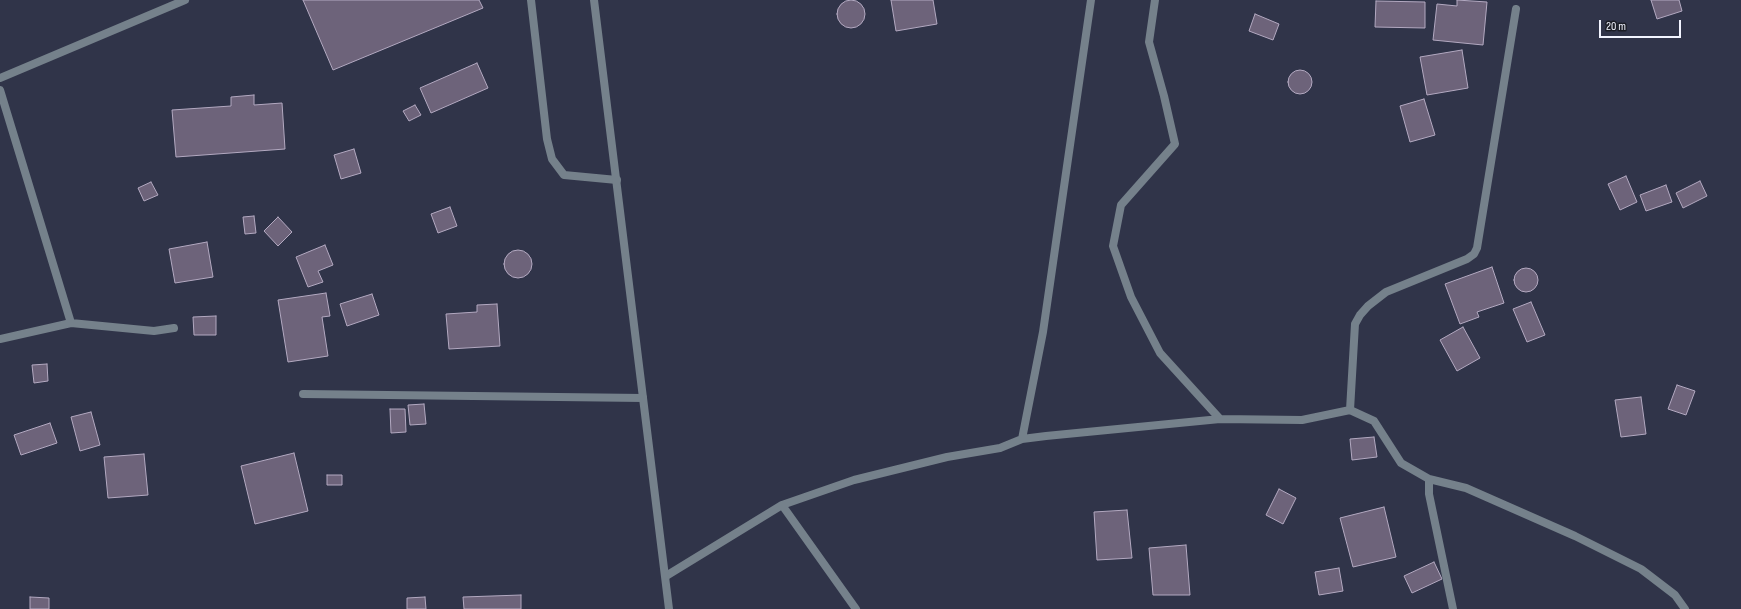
<!DOCTYPE html>
<style>
body{margin:0}
#map{position:relative;width:1741px;height:609px;overflow:hidden;background:#303449;font-family:"Sofia Sans Condensed",sans-serif}
canvas{display:block}
.scale{position:absolute;left:1599px;top:20px;width:82px;height:18px;box-sizing:border-box;border:2px solid #f2f4ff;border-top:0;padding-left:5px;font-size:12px;line-height:14px;white-space:nowrap;color:#f2f4ff;-webkit-text-stroke:3px #1b1d26;paint-order:stroke}
</style>
<div id="map">
<canvas width="1741" height="609"></canvas>
<div class="scale">20 m</div>
</div>
<script>
const context = document.querySelector('canvas').getContext('2d');
context.lineJoin = 'round';
function fillPath(path, color) { context.fillStyle = color; context.fill(path, 'evenodd'); }
const shape = rows => new Path2D(rows.map(r => 'M' + r).join(''));
function trace(path, color, width, dash) { context.strokeStyle = color; context.lineWidth = width; context.lineCap = dash ? 'butt' : 'round'; context.setLineDash(dash || []); context.stroke(path); }
const building = shape([
 '837 14a14 14 0 1 1 28 0a14 14 0 1 1-28 0Z',
 [303,0,479,0,483,8,333,70,303,0],
 [891,0,933,0,937,24,896,31,891,0],
 [1457,0,1487,2,1483,45,1433,40,1437,4,1457,6,1457,0],
 [1651,0,1679,0,1682,11,1657,19,1651,0],
 [1376,1,1425,2,1425,28,1375,27,1376,1],
 [1255,14,1279,24,1273,40,1249,31,1255,14],
 [1462,50,1468,88,1427,95,1420,57,1462,50],
 [477,63,488,88,431,113,420,88,477,63],
 '1288 82a12 12 0 1 1 24 0a12 12 0 1 1-24 0Z',
 [254,95,254,105,282,103,285,149,176,157,172,110,231,106,231,97,254,95],
 [1424,99,1435,135,1410,142,1400,106,1424,99],
 [415,105,421,115,409,121,403,111,415,105],
 [354,149,361,173,341,179,334,155,354,149],
 [1626,176,1637,202,1620,210,1608,184,1626,176],
 [1700,181,1707,196,1683,208,1676,193,1700,181],
 [151,182,158,195,144,201,138,188,151,182],
 [1666,185,1672,202,1646,211,1640,195,1666,185],
 [450,207,457,226,438,233,431,214,450,207],
 [254,216,256,233,245,234,243,217,254,216],
 [278,217,292,232,278,246,264,231,278,217],
 [207,242,213,277,175,283,169,249,207,242],
 [325,245,333,265,318,271,323,282,308,287,296,257,325,245],
 '504 264a14 14 0 1 1 28 0a14 14 0 1 1-28 0Z',
 [1492,267,1504,303,1477,312,1479,317,1460,324,1445,284,1492,267],
 '1514 280a12 12 0 1 1 24 0a12 12 0 1 1-24 0Z',
 [326,293,330,316,322,317,328,356,288,362,278,300,326,293],
 [372,294,379,315,347,326,340,304,372,294],
 [1531,302,1545,335,1527,342,1513,309,1531,302],
 [497,304,500,346,449,349,446,314,477,312,477,305,497,304],
 [216,316,216,335,194,335,193,317,216,316],
 [1463,327,1480,358,1457,371,1440,340,1463,327],
 [47,364,48,381,34,383,32,365,47,364],
 [1677,385,1695,391,1686,415,1668,409,1677,385],
 [1641,397,1646,434,1621,437,1615,400,1641,397],
 [424,404,426,424,410,425,408,405,424,404],
 [390,409,405,409,406,432,391,433,390,409],
 [91,412,100,445,80,451,71,417,91,412],
 [50,423,57,443,21,455,14,435,50,423],
 [1374,437,1377,457,1352,460,1350,439,1374,437],
 [294,453,308,511,255,524,241,466,294,453],
 [144,454,148,495,108,498,104,457,144,454],
 [327,475,342,475,342,485,327,485,327,475],
 [1279,489,1296,498,1283,524,1266,515,1279,489],
 [1384,507,1396,557,1353,567,1340,518,1384,507],
 [1127,510,1132,558,1097,560,1094,512,1127,510],
 [1186,545,1190,595,1153,595,1149,548,1186,545],
 [1434,562,1442,579,1412,593,1404,576,1434,562],
 [1339,568,1343,591,1319,595,1315,572,1339,568],
 [521,595,521,609,464,609,463,597,521,595],
 [30,597,49,598,49,609,30,609,30,597],
 [425,597,426,609,407,609,407,598,425,597]
]);
fillPath(building, '#6d637a');
trace(building, '#b3a9c1', 1);
trace(shape([
 [531,0,547,139,552,159,564,175,617,180]
]), '#75818b', 8);
trace(shape([
 [1155,0,1149,42,1164,96,1175,144,1121,205,1113,246,1131,297,1160,353,1220,419],
 [0,90,71,323,154,331,174,328],
 [0,339,71,323],
 [303,394,643,398],
 [1350,410,1355,324,1360,315,1368,306,1386,292,1467,259,1474,254,1477,248,1516,9],
 [1022,439,1043,332,1091,0],
 [1429,479,1429,494,1453,609],
 [782,505,856,609],
 [666,576,782,505,854,480,947,457,1000,448,1022,439,1046,436,1220,419,1302,420,1350,410,1374,421,1401,463,1429,479,1466,488,1575,536,1641,569,1675,595,1685,609]
]), '#75818b', 8);
trace(shape([
 [594,0,669,609],
 [0,78,185,0]
]), '#75818b', 8);
</script>
